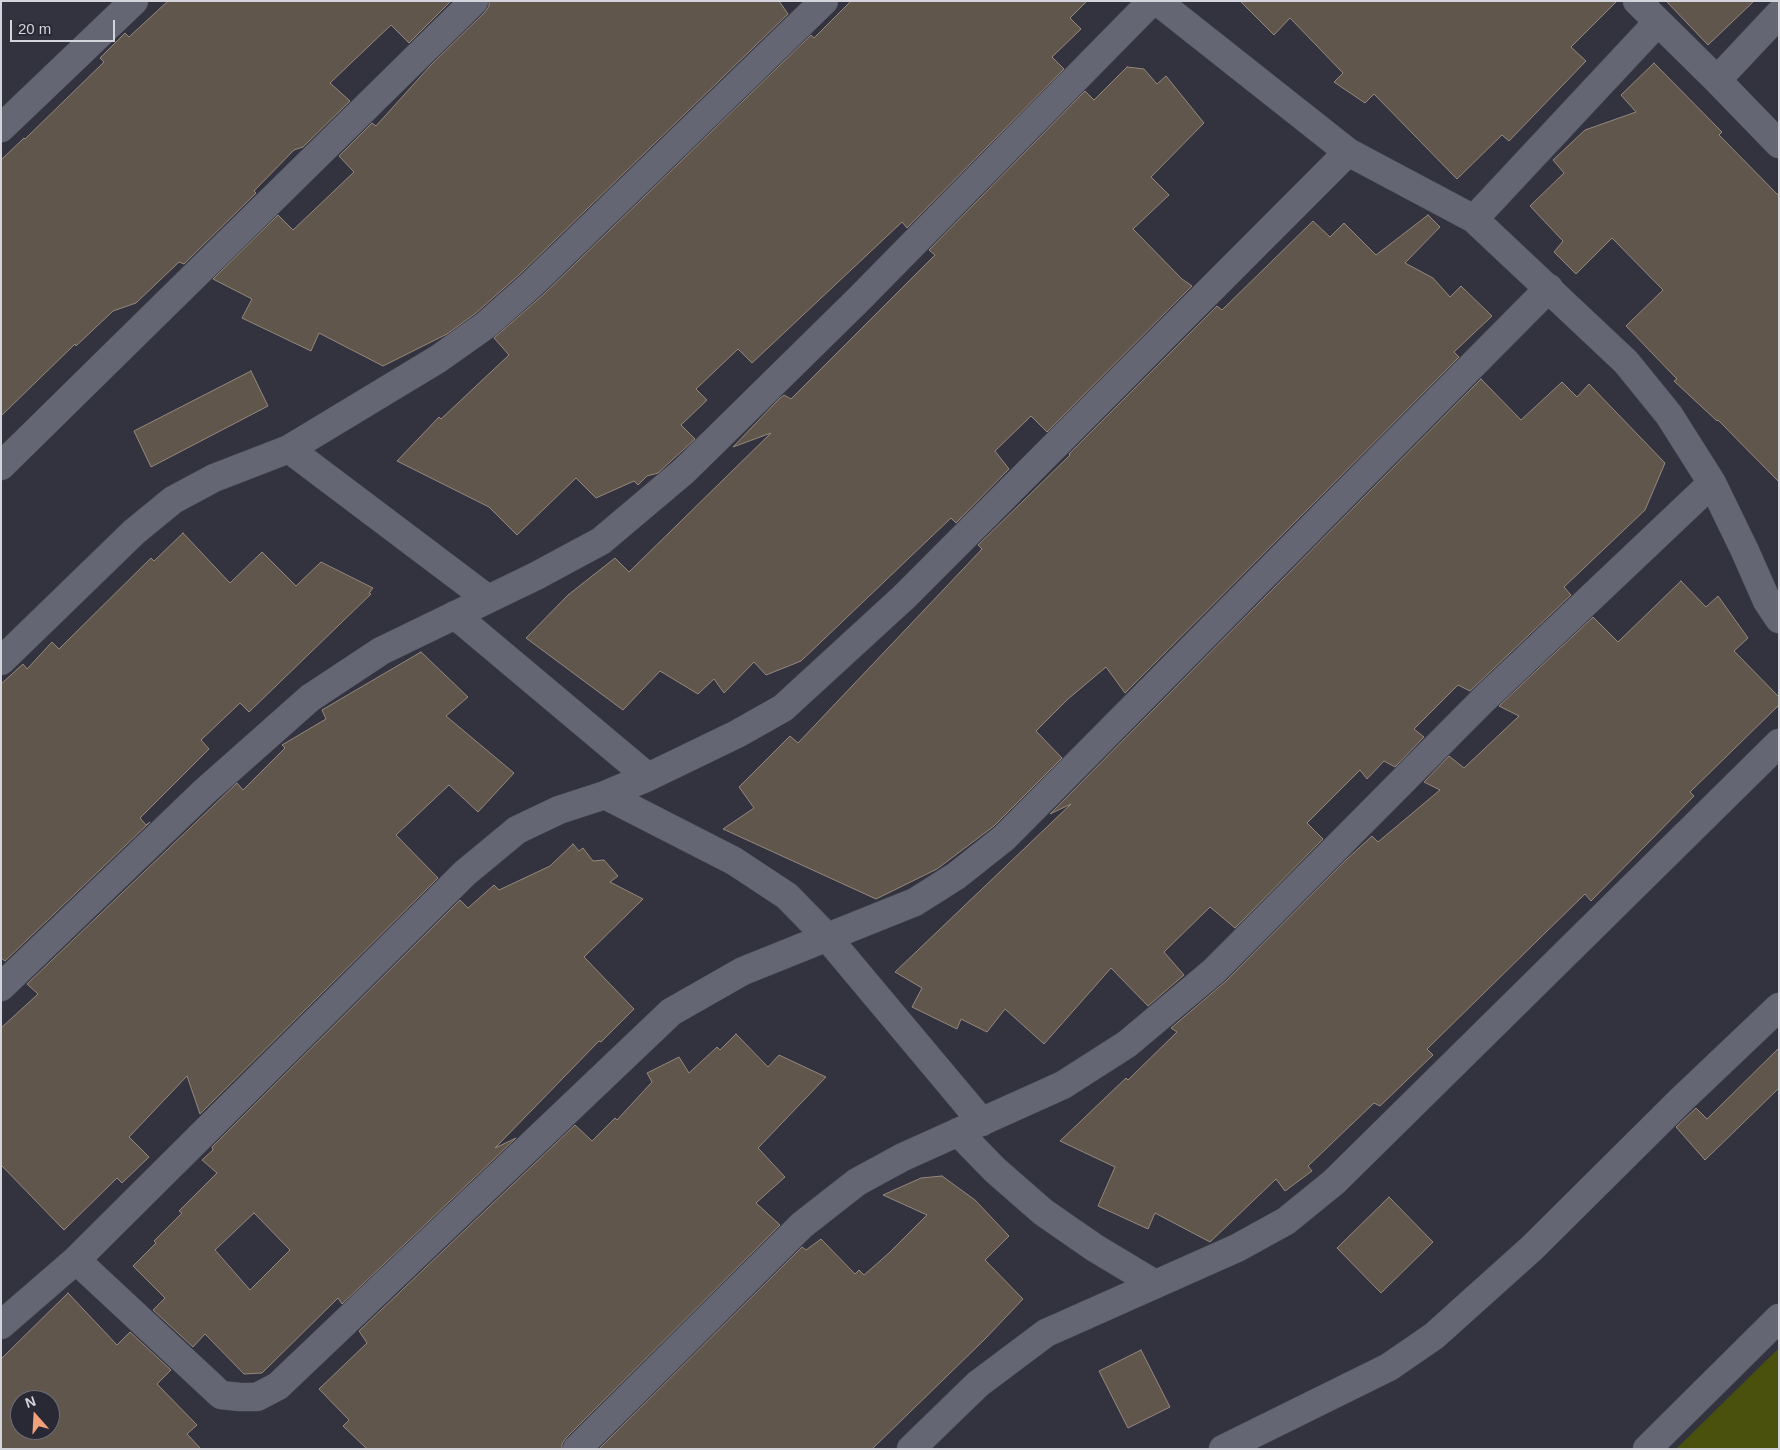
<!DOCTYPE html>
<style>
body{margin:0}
#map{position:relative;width:1780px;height:1450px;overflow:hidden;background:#32333f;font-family:Helvetica,sans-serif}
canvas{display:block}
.frame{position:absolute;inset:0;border:2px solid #d3d4dc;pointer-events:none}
.north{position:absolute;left:10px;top:1390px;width:50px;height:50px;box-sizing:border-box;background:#282935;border:1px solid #6c6d78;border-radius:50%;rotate:341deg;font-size:14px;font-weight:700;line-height:20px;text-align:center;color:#d3d4dc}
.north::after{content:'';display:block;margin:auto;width:18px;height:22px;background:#f1a17c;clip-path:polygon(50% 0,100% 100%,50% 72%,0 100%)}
.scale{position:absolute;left:10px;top:20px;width:105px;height:22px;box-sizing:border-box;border:2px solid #d3d4dc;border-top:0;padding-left:6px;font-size:15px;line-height:18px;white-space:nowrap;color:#d3d4dc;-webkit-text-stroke:4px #282935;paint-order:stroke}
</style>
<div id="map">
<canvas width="1780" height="1450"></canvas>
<div class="frame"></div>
<div class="north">N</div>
<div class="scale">20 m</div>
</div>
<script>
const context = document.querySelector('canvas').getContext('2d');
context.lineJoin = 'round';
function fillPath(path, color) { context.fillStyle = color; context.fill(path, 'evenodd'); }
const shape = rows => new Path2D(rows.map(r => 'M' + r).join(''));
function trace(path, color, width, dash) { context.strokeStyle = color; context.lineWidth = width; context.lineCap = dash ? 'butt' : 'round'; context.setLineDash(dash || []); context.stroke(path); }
fillPath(shape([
 [1779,1348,1779,1449,1676,1449]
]), '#49510d');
const building = shape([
 [168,1,451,1,409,43,391,25,330,83,350,101,303,147,294,150,254,191,256,193,184,264,179,262,136,303,113,311,76,346,75,344,1,416,1,160,24,138,25,139,104,62,100,58,125,33,129,37,168,1],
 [489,1,779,1,788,14,521,273,476,313,447,334,383,366,319,333,311,351,242,318,252,299,213,279,278,215,293,230,354,172,339,156,372,123,376,126,430,66,485,12,489,6,489,1],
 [851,1,1087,1,1070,18,1081,29,1052,57,1064,69,907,228,902,222,752,363,738,349,696,389,707,400,681,425,695,439,658,473,647,476,638,485,634,481,596,498,576,478,517,535,489,507,397,461,439,417,441,419,509,355,494,338,543,295,811,35,814,38,851,1],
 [1240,1,1617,1,1571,47,1586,61,1509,141,1502,135,1457,179,1374,94,1365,103,1334,82,1343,73,1290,18,1274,35,1240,1],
 [1666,1,1754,1,1708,45,1666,1],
 [1654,63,1722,132,1719,135,1779,196,1779,482,1718,420,1717,421,1674,381,1677,379,1626,326,1663,290,1612,238,1576,274,1554,252,1563,241,1530,206,1564,173,1553,160,1585,130,1636,112,1621,95,1654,63],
 [1127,67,1144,69,1157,84,1166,76,1204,123,1151,177,1169,195,1133,229,1182,279,1192,286,1047,432,1031,416,995,451,1009,469,956,523,951,518,801,661,766,675,754,662,724,693,714,679,698,694,660,671,623,710,526,638,568,595,615,558,629,572,771,433,733,447,779,399,784,395,791,399,935,255,929,250,1085,91,1094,100,1127,67],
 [1428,215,1440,227,1405,263,1433,278,1450,297,1461,286,1492,316,1454,352,1459,357,1125,693,1106,667,1068,699,1036,731,1062,758,994,826,937,869,876,899,723,829,754,808,739,787,790,736,798,743,982,549,978,545,1070,455,1069,454,1217,306,1222,310,1313,221,1330,237,1344,223,1376,255,1428,215],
 [251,371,268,406,151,467,134,431,251,371],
 [1481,379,1521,420,1562,382,1577,397,1589,384,1665,463,1645,510,1564,587,1571,595,1470,691,1458,685,1414,729,1424,737,1395,767,1384,761,1367,779,1360,770,1307,823,1323,839,1235,928,1210,907,1164,952,1184,975,1148,1006,1111,968,1044,1044,1005,1009,987,1032,961,1019,957,1029,912,1007,922,988,895,972,1071,804,1050,814,1481,379],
 [183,533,230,583,262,552,296,586,321,562,373,588,369,593,371,594,249,712,240,703,201,740,209,749,140,818,146,825,150,822,5,961,1,958,1,684,23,664,27,669,52,642,59,649,151,558,154,561,183,533],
 [1681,581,1706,607,1718,596,1748,638,1734,651,1779,697,1779,705,1690,792,1694,796,1591,901,1585,894,1541,937,1427,1049,1433,1055,1380,1106,1374,1103,1308,1166,1312,1171,1285,1191,1276,1179,1210,1242,1155,1213,1148,1229,1098,1206,1115,1167,1060,1141,1126,1078,1128,1080,1177,1032,1171,1028,1225,982,1346,860,1372,836,1378,842,1440,790,1424,782,1449,756,1464,768,1519,716,1499,706,1593,617,1618,642,1681,581],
 [421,652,468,697,446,716,514,773,478,812,449,785,396,835,438,878,200,1114,187,1076,129,1137,149,1157,122,1183,117,1178,64,1230,1,1165,1,1028,38,994,27,984,237,783,243,790,285,748,282,745,326,719,322,710,421,652],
 [573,844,579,851,583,848,593,861,604,860,618,876,610,882,643,899,584,957,634,1009,601,1042,599,1041,495,1148,516,1138,342,1304,338,1298,262,1373,244,1374,205,1334,193,1347,153,1310,165,1298,133,1266,156,1243,154,1241,182,1213,179,1211,217,1173,202,1160,213,1150,212,1147,460,900,468,908,494,885,499,890,550,866,573,844],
 [254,1213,290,1250,250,1290,215,1250,254,1213],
 [736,1034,768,1067,779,1055,826,1077,758,1148,785,1177,756,1203,780,1225,566,1438,562,1444,562,1449,367,1449,343,1426,349,1420,319,1389,367,1343,359,1331,575,1125,592,1141,615,1118,617,1120,652,1082,647,1073,679,1057,689,1073,717,1047,720,1050,736,1034],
 [1779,1048,1779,1088,1705,1160,1676,1127,1696,1108,1707,1119,1779,1048],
 [942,1176,975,1200,1009,1236,985,1260,1023,1299,985,1339,872,1449,599,1449,802,1247,806,1250,821,1239,855,1274,859,1270,864,1275,889,1253,927,1215,883,1195,921,1178,942,1176],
 [1389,1197,1433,1242,1381,1293,1337,1248,1389,1197],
 [68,1293,117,1345,130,1332,171,1370,157,1384,197,1425,187,1434,201,1449,1,1449,1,1359,68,1293],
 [20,1400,50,1400,50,1430,20,1430,20,1400],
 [1141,1350,1170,1407,1128,1428,1099,1371,1141,1350]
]);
fillPath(building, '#61564c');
trace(building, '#95887e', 1);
const street = shape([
 [1157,1,1348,152,1474,219,1626,362,1669,415,1712,483,1745,551,1767,601,1779,619],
 [1637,1,1717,80,1779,144],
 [1717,80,1779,14],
 [1,128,134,1],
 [1474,219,1658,22],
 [289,449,488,599],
 [1,466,474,1],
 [455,615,648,777],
 [1,661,134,532,173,500,214,478,289,449,438,359,486,325,532,284,824,1],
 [605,795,734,861,787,896,827,937,982,1122],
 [1,987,204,792,310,698,381,651,536,576,601,541,684,471,859,299,1152,1],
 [958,1132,995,1170,1043,1212,1095,1248,1155,1284],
 [76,1260,221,1395,240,1397,257,1397,278,1386,671,1012,743,971,915,902,956,876,1004,838,1549,288],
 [1,1325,76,1260,465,873,517,830,559,810,605,795,648,777,737,734,783,708,904,597,1348,152],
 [577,1449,802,1225,857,1182,903,1157,1063,1085,1127,1044,1214,971,1483,700,1712,483],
 [911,1449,978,1384,1046,1333,1237,1248,1286,1221,1334,1182,1779,743],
 [1223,1449,1389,1367,1434,1336,1532,1248,1680,1101,1779,1007]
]);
const secondary = shape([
 [1647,1449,1779,1318]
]);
trace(street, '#4d4f59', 29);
trace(secondary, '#4d4f59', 29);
trace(street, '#646673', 28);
trace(secondary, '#646673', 28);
</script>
